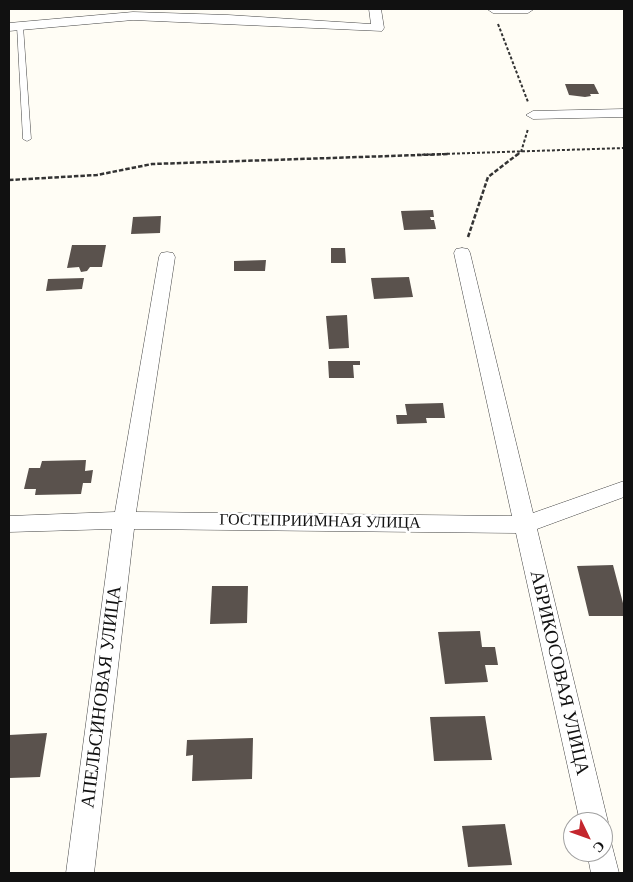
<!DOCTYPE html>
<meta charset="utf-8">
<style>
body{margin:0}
#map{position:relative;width:633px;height:882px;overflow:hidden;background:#fffdf5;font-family:"Times New Roman",serif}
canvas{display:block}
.frame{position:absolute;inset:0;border:10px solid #111;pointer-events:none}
.north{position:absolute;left:563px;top:812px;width:50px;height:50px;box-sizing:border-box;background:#fff;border:1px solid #a0a0a0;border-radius:50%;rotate:132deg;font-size:14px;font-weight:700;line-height:20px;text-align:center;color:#111}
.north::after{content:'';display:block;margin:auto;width:18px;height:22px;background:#c4262e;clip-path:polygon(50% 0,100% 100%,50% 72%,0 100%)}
</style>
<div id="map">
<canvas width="633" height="882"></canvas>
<div class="frame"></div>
<div class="north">С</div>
</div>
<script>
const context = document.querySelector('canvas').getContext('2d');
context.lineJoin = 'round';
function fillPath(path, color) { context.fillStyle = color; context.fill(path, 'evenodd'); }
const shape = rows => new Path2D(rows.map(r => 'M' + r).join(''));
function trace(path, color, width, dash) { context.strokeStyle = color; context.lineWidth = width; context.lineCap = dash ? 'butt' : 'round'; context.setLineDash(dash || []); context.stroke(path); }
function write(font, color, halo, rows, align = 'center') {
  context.font = font + ' "Times New Roman",serif'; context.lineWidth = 5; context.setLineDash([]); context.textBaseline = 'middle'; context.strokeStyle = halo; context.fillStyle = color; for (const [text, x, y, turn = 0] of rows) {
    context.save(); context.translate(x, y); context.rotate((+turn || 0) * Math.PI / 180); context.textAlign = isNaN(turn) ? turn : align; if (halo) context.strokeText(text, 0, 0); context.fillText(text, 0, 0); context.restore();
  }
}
fillPath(shape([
 [565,84,594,84,599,94,590,94,591,96,585,97,569,95],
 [433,210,434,217,430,217,431,220,434,220,436,229,404,230,401,211],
 [161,216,160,233,131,234,133,217],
 [72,245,106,245,102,267,90,267,87,271,81,272,79,267,67,268],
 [331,248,345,248,346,263,331,263],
 [266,260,265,271,234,271,234,261],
 [409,277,413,297,374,299,371,278],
 [84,278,82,289,46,291,48,279],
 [347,315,349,348,329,349,326,316],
 [328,361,360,361,360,365,353,365,354,378,329,378],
 [443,403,445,418,426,418,427,423,397,424,396,415,407,415,405,404],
 [86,460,85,471,93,470,91,483,83,483,81,494,35,495,36,489,24,489,29,468,40,468,42,461],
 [613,565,624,607,624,616,589,616,577,566],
 [212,586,248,586,247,623,210,624],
 [480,631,482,647,495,647,498,665,485,665,488,682,445,684,438,632],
 [485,716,492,760,434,761,430,717],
 [47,733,40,777,9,778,9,735],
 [253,738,252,779,192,781,193,755,186,756,187,740],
 [505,824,512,865,468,867,462,826]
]), '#5a524d');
const lane = shape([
 [20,24,23,26,31,139,27,141,23,139,17,26,20,24]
]);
const street = shape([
 [369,9,381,9,384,28,382,31,133,20,9,31,9,23,133,12,228,15,371,24,369,9],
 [487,9,534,9,528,13,493,13,487,9],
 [624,109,624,117,533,119,526,115,533,111,624,109],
 [462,248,468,249,470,253,533,513,624,481,624,497,537,529,608,822,604,831,603,822,580,822,516,533,134,529,94,873,66,873,112,529,9,532,9,516,115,512,159,257,161,253,167,252,173,253,175,257,136,512,512,516,454,253,456,249,462,248],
 [603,839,611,842,619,873,591,873,587,852,603,852,603,839]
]);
trace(lane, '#444', 1);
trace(street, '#444', 1);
trace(shape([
 [498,24,528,102],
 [412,155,624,148],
 [517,155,521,152,528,129]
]), '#333', 2, [3, 2]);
trace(shape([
 [9,180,97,175,152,164,449,154],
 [468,237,488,177,518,154]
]), '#333', 2.5, [4.5, 2]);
fillPath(lane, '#fff');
fillPath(street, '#fff');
write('16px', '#111', '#fff', [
 ["ГОСТЕПРИИМНАЯ УЛИЦА",320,522,1]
]);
write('19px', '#111', '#fff', [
 ["АБРИКОСОВАЯ УЛИЦА",559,673,77],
 ["АПЕЛЬСИНОВАЯ УЛИЦА",102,697,-83]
]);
</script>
